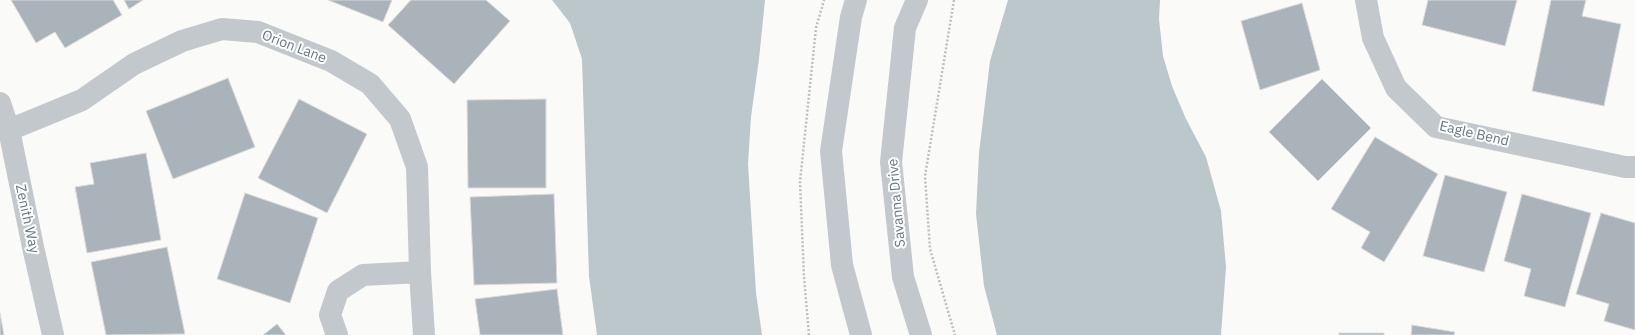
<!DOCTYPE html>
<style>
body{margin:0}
canvas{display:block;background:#fafaf8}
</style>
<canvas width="1635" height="335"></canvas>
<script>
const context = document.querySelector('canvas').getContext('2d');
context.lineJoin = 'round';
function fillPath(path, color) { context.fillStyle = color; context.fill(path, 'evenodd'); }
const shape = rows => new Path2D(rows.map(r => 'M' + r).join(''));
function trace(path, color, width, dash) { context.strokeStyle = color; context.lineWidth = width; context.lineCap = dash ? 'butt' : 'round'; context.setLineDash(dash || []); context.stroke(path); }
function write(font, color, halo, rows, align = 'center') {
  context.font = font + ' "IBM Plex Sans",sans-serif'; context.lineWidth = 4; context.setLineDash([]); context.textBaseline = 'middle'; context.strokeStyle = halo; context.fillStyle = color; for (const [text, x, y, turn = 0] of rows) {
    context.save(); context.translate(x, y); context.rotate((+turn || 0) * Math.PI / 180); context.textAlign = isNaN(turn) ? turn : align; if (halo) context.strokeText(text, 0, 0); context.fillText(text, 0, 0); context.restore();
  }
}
fillPath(shape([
 [552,0,765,0,759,59,751,117,748,164,756,293,762,335,597,335,589,276,582,59,570,23],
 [1008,0,1160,0,1159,19,1163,56,1172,86,1186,119,1206,157,1221,211,1226,267,1221,335,997,335,984,286,976,214,979,153,990,61]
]), '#bbc7cb');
const building = shape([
 [11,0,113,0,122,15,65,48,55,32,36,43,11,0],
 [124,0,143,0,129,9,124,0],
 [328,0,392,0,383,22,328,0],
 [411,0,486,0,510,21,454,84,388,25,411,0],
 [1428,0,1517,0,1505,46,1422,25,1428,0],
 [1551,0,1586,0,1582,16,1621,24,1604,106,1532,91,1551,0],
 [1302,3,1320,70,1260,90,1241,21,1302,3],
 [228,78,255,147,173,179,146,111,228,78],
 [1322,79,1371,128,1318,181,1269,132,1322,79],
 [299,99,367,134,327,213,258,178,299,99],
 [546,99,546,188,468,188,467,100,546,99],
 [1375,137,1438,174,1384,262,1361,248,1370,232,1331,209,1375,137],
 [146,153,161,240,87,253,75,187,94,184,90,163,146,153],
 [1445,175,1507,192,1484,272,1423,256,1445,175],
 [245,193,318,218,290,303,217,279,245,193],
 [554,194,557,283,474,285,470,197,554,194],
 [1522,194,1591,213,1565,307,1524,296,1531,269,1504,261,1522,194],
 [1601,213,1635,223,1635,330,1604,321,1609,304,1576,294,1601,213],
 [167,247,185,334,106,335,91,262,167,247],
 [557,289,563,335,480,335,475,299,557,289],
 [0,313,4,335,0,335,0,313],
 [277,324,286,335,263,335,277,324],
 [1412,325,1455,332,1454,335,1411,335,1412,325],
 [1339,333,1384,333,1384,335,1339,335,1339,333]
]);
fillPath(building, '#aab3b9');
trace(building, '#dcdcda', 1);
trace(shape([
 [954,0,925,176,930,249,955,335],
 [809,335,804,277,800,182,816,28,824,0]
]), '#bbbfc2', 2.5, [2, 2]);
trace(shape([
 [856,0,851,17,831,151,842,265,861,335],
 [917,0,905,28,891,162,903,277,921,335],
 [1366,0,1373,38,1396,88,1436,127,1625,167,1635,167],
 [0,103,9,130,33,247,53,335],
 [9,130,82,100,134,64,182,41,222,29,258,32,331,61,370,84,400,119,417,167,420,272,424,335],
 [337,335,330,315,338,291,363,275,420,272]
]), '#c3c8cc', 22);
write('14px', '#657683', '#fff', [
 ["Orion Lane",294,47,21],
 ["Eagle Bend",1474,134,13],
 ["Savanna Drive",897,203,-95],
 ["Zenith Way",27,219,78]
]);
</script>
